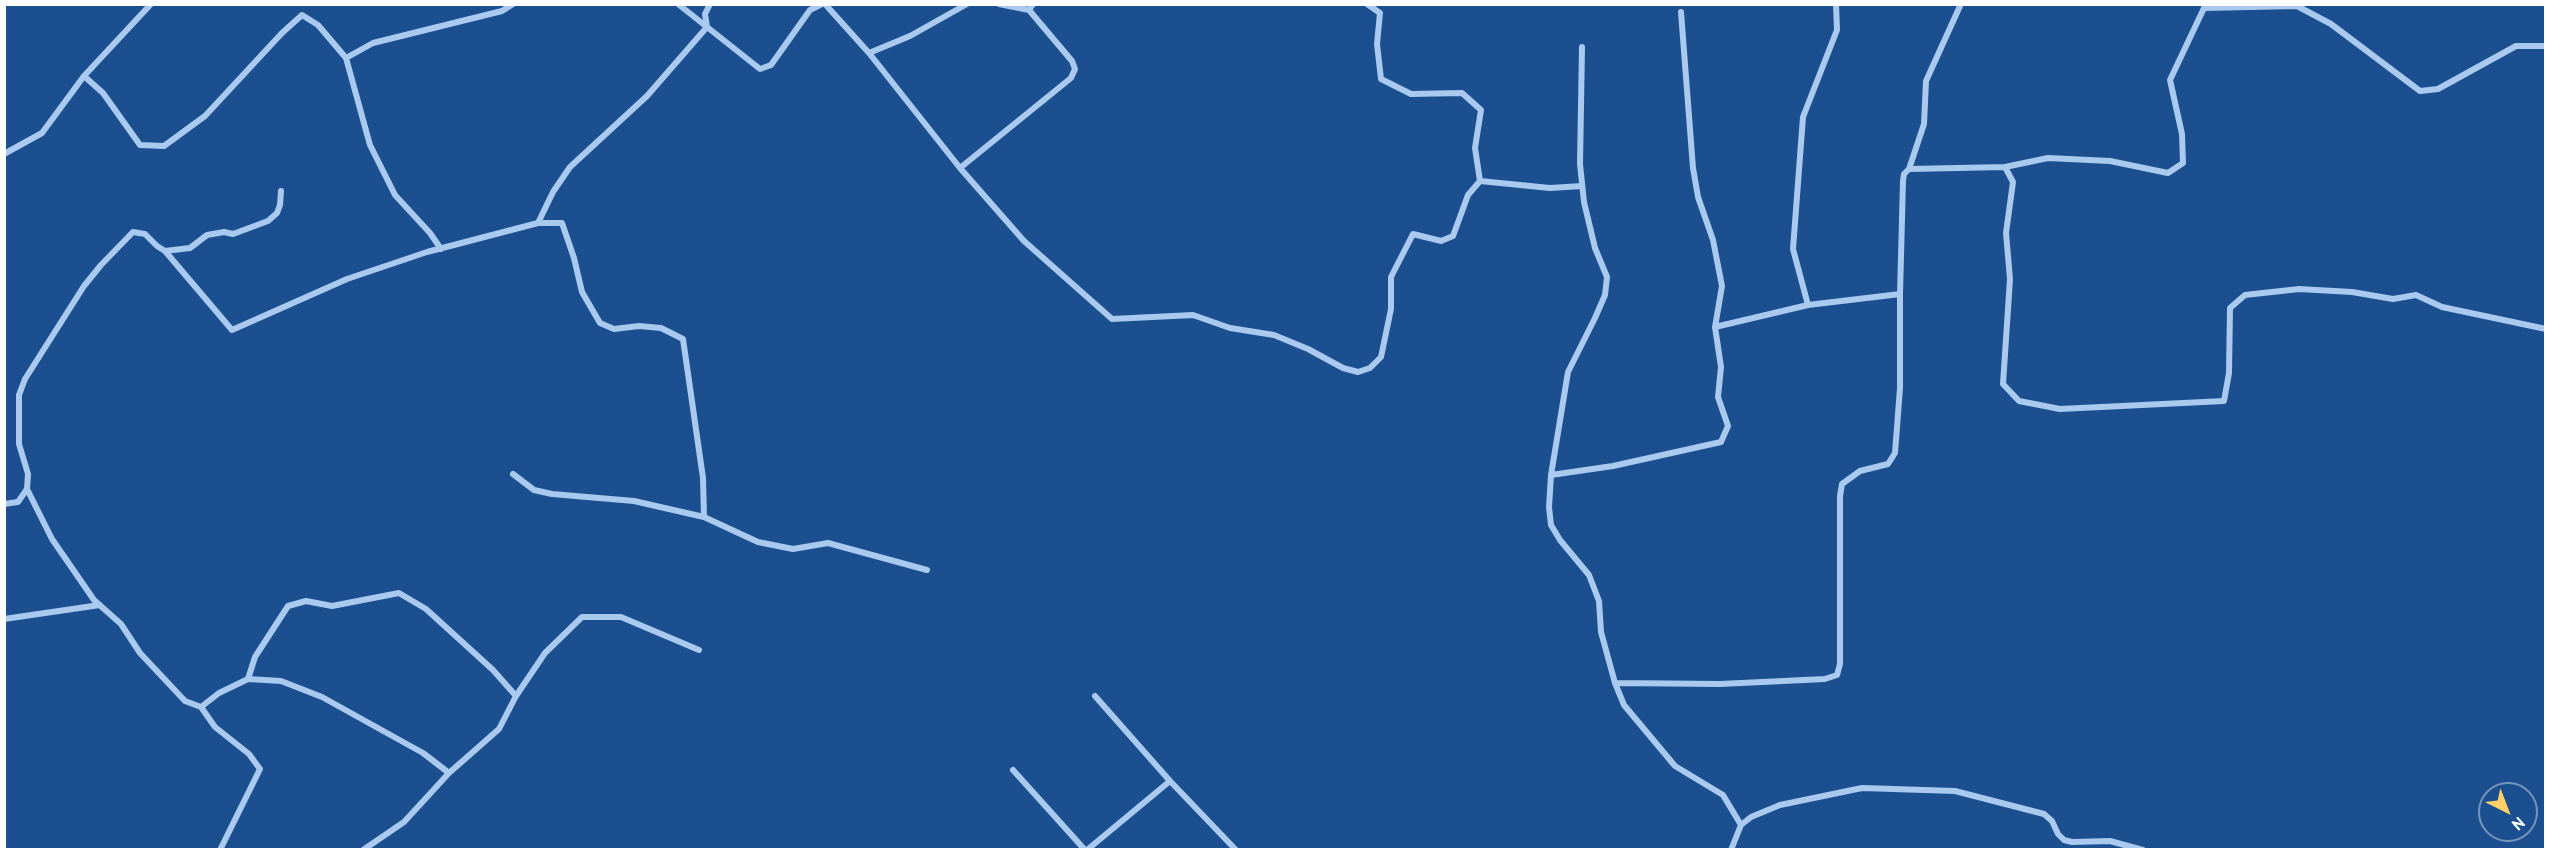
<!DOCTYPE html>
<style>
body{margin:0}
#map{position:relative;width:2550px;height:854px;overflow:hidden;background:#1b4f8f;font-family:"PT Sans",sans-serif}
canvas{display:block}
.frame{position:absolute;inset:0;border:6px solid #fff;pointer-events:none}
.north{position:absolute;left:2478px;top:782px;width:60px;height:60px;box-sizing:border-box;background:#1b4f8f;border:2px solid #7695bc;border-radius:50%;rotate:138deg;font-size:16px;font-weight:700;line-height:24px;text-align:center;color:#fff}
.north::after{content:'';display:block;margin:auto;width:21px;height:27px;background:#ffd166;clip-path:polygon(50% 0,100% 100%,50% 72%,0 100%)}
</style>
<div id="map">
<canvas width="2550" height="854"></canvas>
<div class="frame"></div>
<div class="north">N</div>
</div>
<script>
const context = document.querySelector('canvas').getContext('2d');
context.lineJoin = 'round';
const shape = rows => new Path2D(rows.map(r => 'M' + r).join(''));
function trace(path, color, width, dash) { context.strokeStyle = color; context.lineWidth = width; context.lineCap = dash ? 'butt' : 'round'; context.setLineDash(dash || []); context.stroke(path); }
trace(shape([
 [678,4,760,69,771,65,810,10,822,4],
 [825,4,869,53,910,36,967,4],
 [999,4,1029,10,1033,4],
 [1367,4,1380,13,1377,44,1381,79,1411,94,1462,93,1481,110,1475,148,1480,181],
 [1582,47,1580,164,1584,202,1595,248,1607,277,1605,295,1595,318,1568,372,1551,475,1549,507,1551,525,1560,540,1589,575,1599,601,1601,632,1615,683,1624,705,1675,766,1723,795,1741,825],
 [869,53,960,168,1024,241,1112,319,1193,315,1230,328,1274,335,1308,349,1343,368,1358,372,1370,368,1381,357,1391,309,1391,277,1413,234,1441,241,1453,236,1468,195,1480,181,1550,188,1582,186],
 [84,76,103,93,140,145,164,146,205,116,282,33,302,15,318,25,346,58],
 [4,154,42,133,84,76,151,4],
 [2005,167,2048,158,2110,161,2168,173,2183,163,2182,134,2170,80,2204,8,2297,6,2331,24,2420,91,2438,89,2516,46,2546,46],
 [960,168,1071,78,1075,69,1072,61,1029,10],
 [1909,169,1924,124,1926,81,1960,6],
 [441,249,430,233,395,195,370,145,346,58,373,43,502,11,513,4],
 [165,251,232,330,347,279,427,252,538,223,553,192,570,167,647,96,707,27,705,14,710,4],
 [1808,305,1793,249,1803,117,1837,30,1836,4],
 [1715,327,1808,305,1900,294],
 [513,474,534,490,552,494,634,501,704,517,703,478,683,339,661,328,639,326,614,329,600,323,582,292,574,258,562,223,538,223],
 [1551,475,1613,466,1721,442,1728,426,1718,397,1721,367,1715,327,1722,286,1713,240,1698,197,1693,168,1681,12],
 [27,489,52,539,94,600,121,624,140,653,185,701,201,707,219,693,248,679,281,681,322,697,423,753,449,773,404,822,363,850],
 [4,504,18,502,27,489,28,474,19,444,19,395,25,379,84,286,101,265,133,232,145,234,157,246,165,251,190,248,207,235,224,232,233,234,268,221,277,213,280,205,281,191],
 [704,517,758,542,793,549,828,543,927,570],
 [4,619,100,605],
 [248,679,255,657,288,606,306,601,332,606,399,593,426,609,493,670,516,696],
 [1615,683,1720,684,1825,679,1837,675,1840,664,1840,496,1842,484,1860,471,1888,464,1895,453,1900,388,1900,294,1903,181,1904,174,1909,169,2005,167,2013,182,2006,233,2010,279,2003,384,2019,401,2060,409,2224,401,2229,373,2230,308,2245,295,2299,289,2352,292,2393,299,2416,295,2442,307,2546,329],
 [1095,696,1170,781,1236,850],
 [201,707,215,727,249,754,260,769,220,850],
 [1013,770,1085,850],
 [449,773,499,729,516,696,545,653,582,617,621,617,699,650],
 [1087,850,1170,781],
 [1731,850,1741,825,1751,817,1780,805,1862,788,1955,791,2044,814,2052,821,2058,834,2064,840,2072,842,2110,841,2143,850]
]), '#a9c9ee', 6);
</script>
